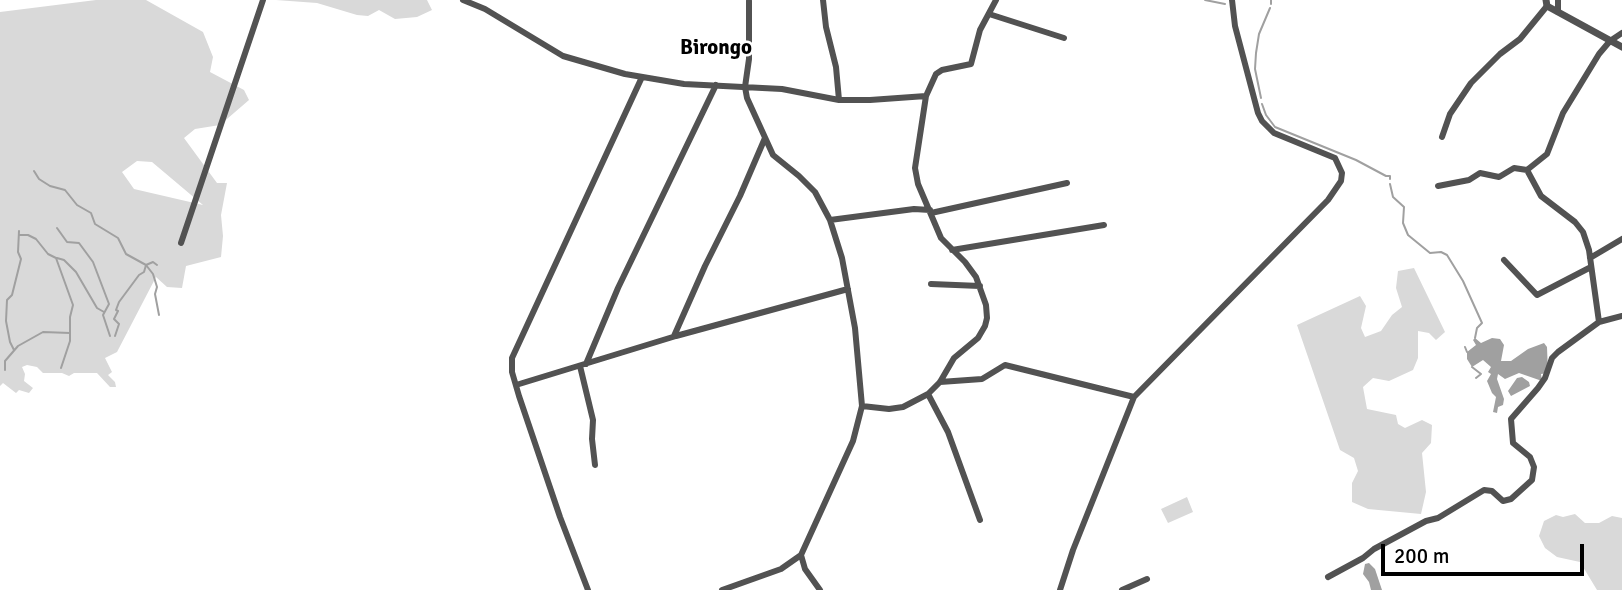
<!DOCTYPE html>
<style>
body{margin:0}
#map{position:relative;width:1622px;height:590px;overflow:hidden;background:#fff;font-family:Signika,sans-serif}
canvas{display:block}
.scale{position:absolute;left:1381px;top:544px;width:203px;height:32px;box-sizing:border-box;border:4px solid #000;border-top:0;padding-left:9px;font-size:21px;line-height:24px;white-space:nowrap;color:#000;-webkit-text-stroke:5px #fff;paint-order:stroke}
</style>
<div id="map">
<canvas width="1622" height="590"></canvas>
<div class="scale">200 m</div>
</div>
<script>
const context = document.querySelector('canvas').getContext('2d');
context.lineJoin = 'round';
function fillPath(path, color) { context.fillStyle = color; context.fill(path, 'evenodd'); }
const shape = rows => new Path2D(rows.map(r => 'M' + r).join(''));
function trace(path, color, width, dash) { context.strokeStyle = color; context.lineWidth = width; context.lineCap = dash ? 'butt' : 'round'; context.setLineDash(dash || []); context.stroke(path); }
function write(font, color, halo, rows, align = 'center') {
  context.font = font + ' Signika,sans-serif'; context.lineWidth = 5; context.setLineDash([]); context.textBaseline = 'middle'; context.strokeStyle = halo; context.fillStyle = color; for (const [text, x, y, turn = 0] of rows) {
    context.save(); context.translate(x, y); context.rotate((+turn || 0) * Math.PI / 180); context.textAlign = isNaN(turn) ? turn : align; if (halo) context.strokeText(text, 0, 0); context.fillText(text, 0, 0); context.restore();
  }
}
fillPath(shape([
 [96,0,146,0,203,32,213,57,210,72,244,90,249,100,220,125,195,129,184,138,217,183,227,183,221,215,223,236,221,257,186,266,182,288,167,287,156,277,117,352,105,358,112,372,108,375,115,382,116,387,110,387,97,373,74,373,69,376,62,373,43,373,37,367,27,365,22,367,25,374,24,381,33,388,29,393,19,390,16,393,3,383,0,386,0,12],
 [137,161,152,162,203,205,134,189,122,172],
 [276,0,427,0,432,10,417,17,395,19,379,10,368,16,357,15,317,3],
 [1414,268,1445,332,1436,340,1429,333,1418,331,1418,358,1413,370,1389,381,1373,378,1363,387,1367,409,1396,415,1398,424,1405,428,1422,420,1432,425,1431,443,1422,453,1426,492,1421,514,1368,509,1352,502,1352,483,1358,471,1354,458,1340,450,1297,325,1360,296,1366,306,1361,328,1365,337,1381,331,1392,315,1402,307,1396,288,1398,271],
 [1187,497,1193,512,1168,523,1161,509],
 [1575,514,1585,523,1599,523,1612,516,1622,518,1622,590,1597,590,1580,562,1557,557,1545,548,1539,536,1544,521,1556,515,1563,517]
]), '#d9d9d9');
fillPath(shape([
 [1475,338,1481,343,1492,338,1500,339,1504,345,1501,361,1511,361,1528,349,1544,343,1547,347,1548,373,1541,374,1542,381,1519,373,1505,379,1498,374,1497,379,1504,399,1503,405,1498,407,1497,413,1493,412,1496,397,1492,393,1487,381,1491,374,1488,372,1491,367,1483,360,1472,367,1467,359,1467,352,1476,345,1473,340],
 [1522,377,1529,382,1530,386,1511,396,1508,391,1517,378],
 [1369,563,1375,569,1382,590,1371,590,1369,582,1363,574,1365,564]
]), '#a0a0a0');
trace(shape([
 [1205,0,1225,4],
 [1271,4,1271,0],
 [1261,98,1255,69,1256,53,1259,34,1270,8],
 [1262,104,1266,115,1275,127,1356,160,1386,176,1390,176,1390,179],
 [34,171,39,179,50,186,65,190,77,205,91,213,95,224,118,238,126,254,146,265,153,274,157,287,155,294,159,315],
 [1390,184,1393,197,1404,207,1403,223,1408,235,1430,253,1441,252,1447,255,1463,281,1482,323,1477,328,1475,338],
 [57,228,67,242,79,243,93,262,109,304,103,315,110,336],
 [19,235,28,235,36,239,48,254,56,258,73,305,70,317,70,341,61,368],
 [57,258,64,260,76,272,97,308,104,312],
 [115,336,119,324,114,319,118,311,116,310,119,302,139,275,144,272,146,265,153,262,157,265],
 [1465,347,1467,352],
 [14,350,10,342,6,321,7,300,12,295,21,259,18,252,19,231],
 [1472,367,1481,374,1476,378],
 [5,370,5,361,18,346,43,332,70,333]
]), '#a0a0a0', 2);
trace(shape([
 [463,0,485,9,563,56,625,74,684,84,782,89,839,100,870,100,926,96],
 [823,0,826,27,836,67,839,100],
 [1558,12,1558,0],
 [989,14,1064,38],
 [1442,137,1450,114,1471,83,1500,54,1520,39,1547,6],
 [1438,186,1469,180,1480,173,1499,177,1514,168,1527,170],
 [931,213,1067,183],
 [830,220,914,209,930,210],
 [181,243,263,0],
 [952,250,1104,225],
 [1590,258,1622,239],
 [1504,260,1537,295,1591,267],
 [931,284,980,286],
 [1599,322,1589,250,1583,232,1575,222,1541,196,1527,170,1547,154,1563,113,1599,54,1610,41,1622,33],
 [674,336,705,266,740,196,765,138],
 [586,364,618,288,716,85],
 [580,366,593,420,592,439,595,465],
 [940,382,982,379,1005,365,1134,397],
 [516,385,676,336,848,289],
 [928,394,948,432,980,520],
 [862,406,889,409,903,407,928,394,940,382,954,358,978,338,985,326,987,318,986,305,976,277,965,262,941,238,918,184,915,168,926,96,936,74,942,70,971,64,980,30,996,0],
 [801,555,805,569,820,590],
 [1328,577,1363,558,1374,549,1426,521,1438,518,1484,490,1492,491,1503,501,1511,499,1532,480,1534,467,1530,457,1513,443,1511,419,1538,388,1545,378,1552,358,1558,352,1599,322,1622,316],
 [588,590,560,517,519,396,512,372,512,358,642,77],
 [722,590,781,569,801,555,853,441,862,406,855,328,842,258,830,220,815,192,799,176,773,155,747,98,745,87,749,59,749,1],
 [1060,590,1073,550,1134,397,1328,200,1341,181,1342,173,1335,158,1274,133,1262,121,1258,113,1235,26,1232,0],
 [1122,590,1147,579]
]), '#525252', 6);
trace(shape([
 [1546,0,1547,6,1622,47]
]), '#525252', 7);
write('bold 21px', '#000', '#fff', [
 ["Birongo",716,48]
]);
</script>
